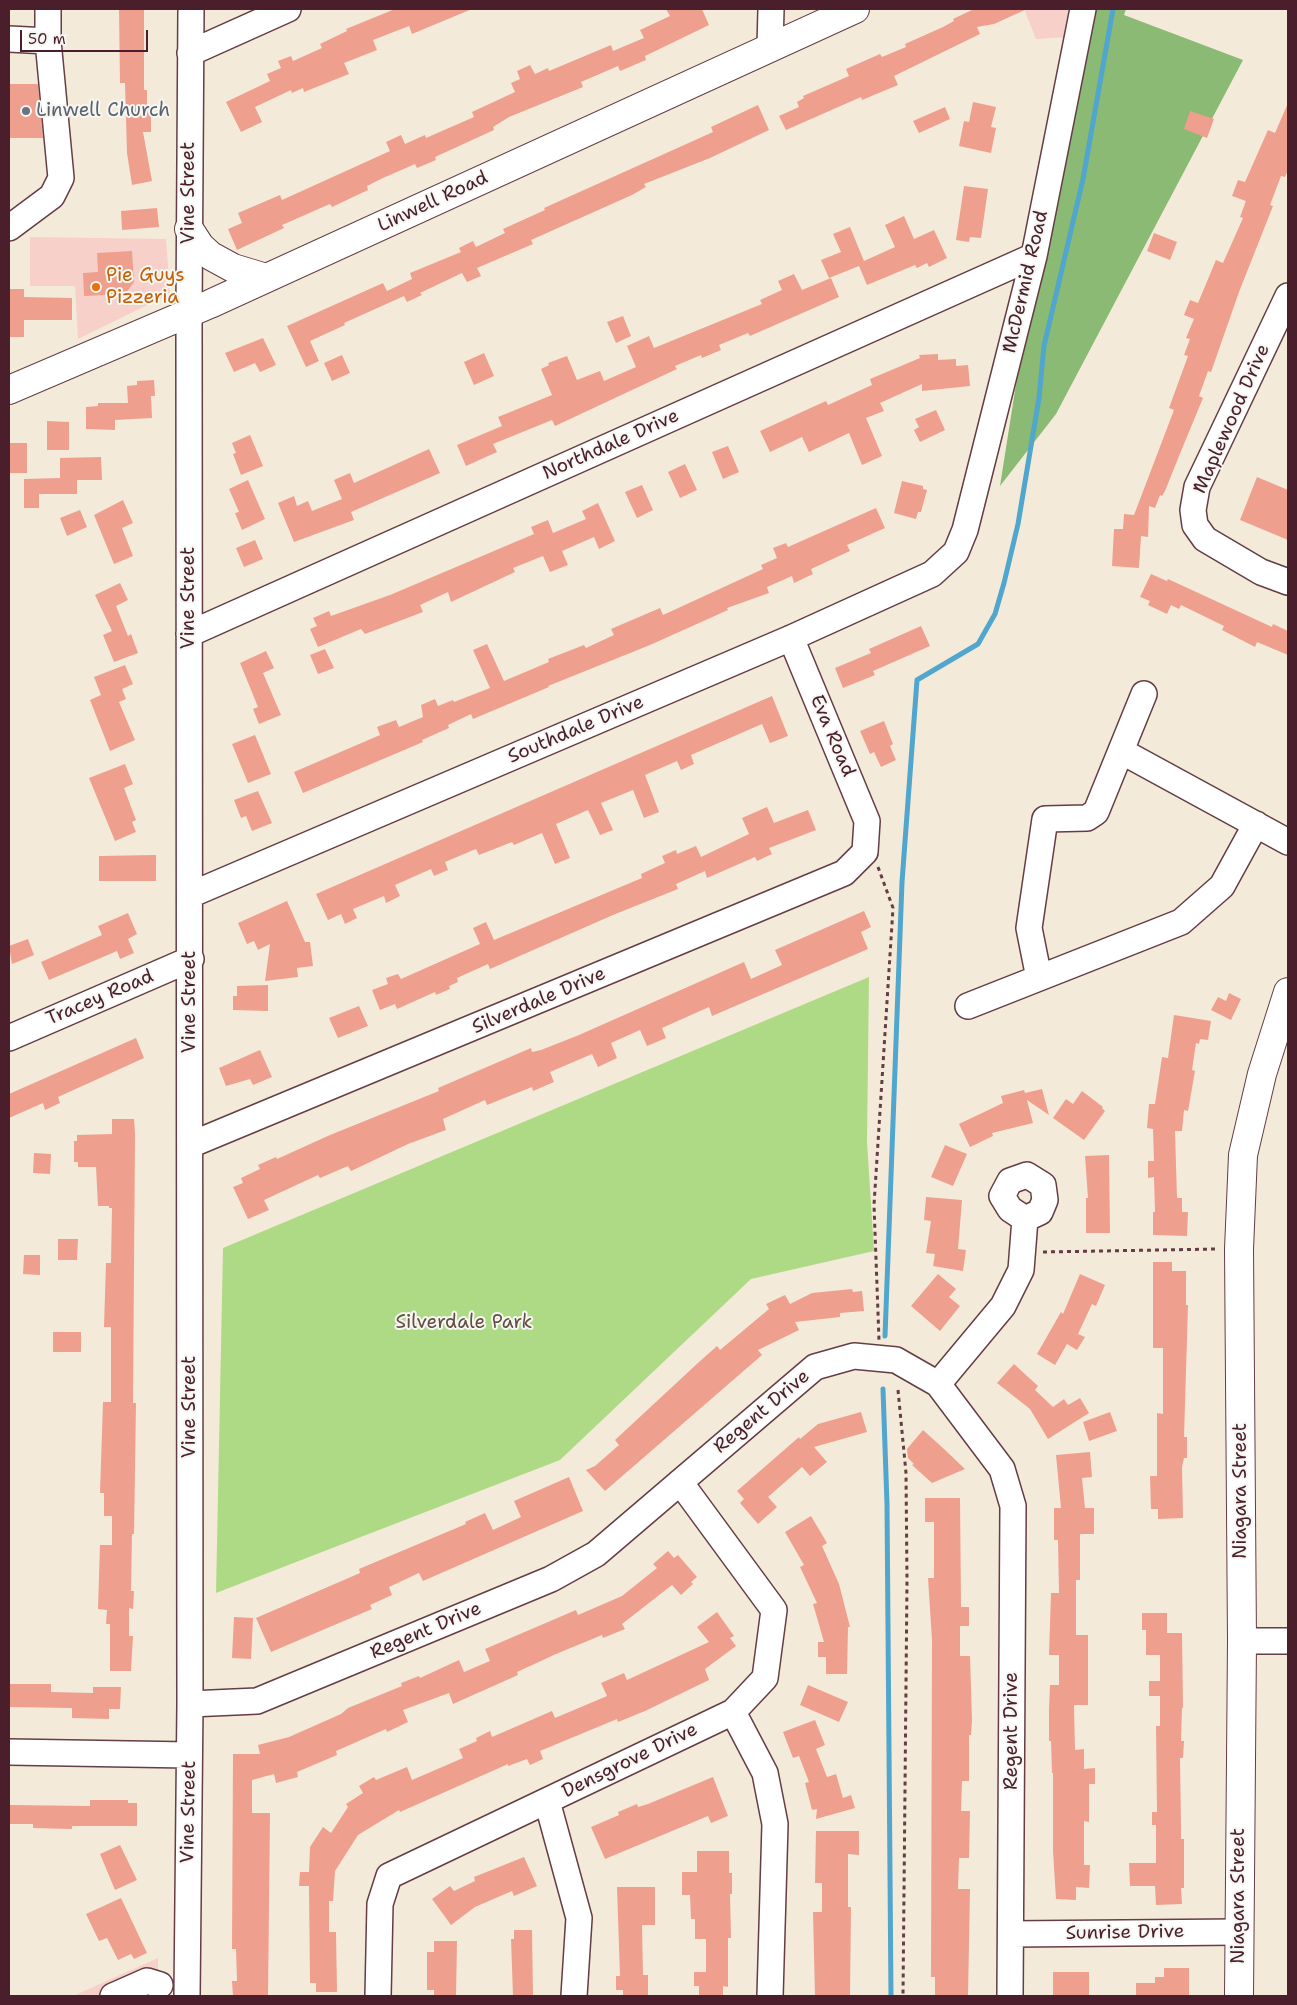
<!DOCTYPE html>
<style>
body{margin:0}
#map{position:relative;width:1297px;height:2005px;overflow:hidden;background:#f4ead9;font-family:"Shantell Sans",sans-serif}
canvas{display:block}
.frame{position:absolute;inset:0;border:10px solid #4a1f2b;pointer-events:none}
.scale{position:absolute;left:20px;top:30px;width:128px;height:22px;box-sizing:border-box;border:2px solid #4a1f2b;border-top:0;padding-left:6px;font-size:15px;line-height:18px;white-space:nowrap;color:#4a1f2b;-webkit-text-stroke:4px #f6f6f2;paint-order:stroke}
</style>
<div id="map">
<canvas width="1297" height="2005"></canvas>
<div class="frame"></div>
<div class="scale">50 m</div>
</div>
<script>
const context = document.querySelector('canvas').getContext('2d');
context.lineJoin = 'round';
function fillPath(path, color) { context.fillStyle = color; context.fill(path, 'evenodd'); }
const shape = rows => new Path2D(rows.map(r => 'M' + r).join(''));
function trace(path, color, width, dash) { context.strokeStyle = color; context.lineWidth = width; context.lineCap = dash ? 'butt' : 'round'; context.setLineDash(dash || []); context.stroke(path); }
function write(font, color, halo, rows, align = 'center') {
  context.font = font + ' "Shantell Sans",sans-serif'; context.lineWidth = 4; context.setLineDash([]); context.textBaseline = 'middle'; context.strokeStyle = halo; context.fillStyle = color; for (const [text, x, y, turn = 0] of rows) {
    context.save(); context.translate(x, y); context.rotate((+turn || 0) * Math.PI / 180); context.textAlign = isNaN(turn) ? turn : align; if (halo) context.strokeText(text, 0, 0); context.fillText(text, 0, 0); context.restore();
  }
}
fillPath(shape([
 [1024,9,1075,9,1070,37,1036,39],
 [30,237,166,239,170,294,78,339,75,286,30,286],
 [158,1958,158,1996,73,1996]
]), '#f7d0ca');
fillPath(shape([
 [869,977,867,1142,874,1251,751,1279,560,1460,216,1593,223,1248]
]), '#aeda86');
fillPath(shape([
 [1075,9,1126,9,1124,15,1243,60,1056,414,1000,486]
]), '#8aba73');
trace(shape([
 [885,1336,902,882,917,680,978,644,995,614,1004,583,1018,524,1039,398,1044,346,1083,179,1113,9],
 [883,1389,887,1504,891,1996]
]), '#50a6cc', 5);
fillPath(shape([
 [119,9,144,9,144,90,147,90,147,105,151,105,151,132,143,132,152,181,132,185,127,153,125,83,120,83],
 [395,9,472,9,412,34,409,26,373,40,377,50,344,63,349,74,304,92,303,88,292,93,291,90,255,107,262,122,241,132,226,102,270,81,267,74,281,68,278,61,291,56,293,61,322,48,320,44,347,31,346,29],
 [666,9,702,9,709,25,645,56,646,60,620,71,618,66,581,82,583,87,509,117,493,127,494,130,435,157,436,160,417,168,415,164,383,178,367,186,368,190,332,207,330,204,282,225,284,228,237,250,228,229,242,223,238,213,280,195,282,200,390,151,386,142,401,135,405,144,425,135,426,138,474,117,472,112,515,92,511,83,520,79,517,71,530,65,535,74,548,68,549,71,611,45,613,51,644,38,640,30,670,16],
 [974,9,1027,9,994,24,977,27,980,34,894,76,898,85,862,100,861,97,786,130,779,116,799,107,797,102,804,98,803,96,849,76,846,69,880,54,882,57,906,47,905,44,943,27,954,21,953,19],
 [9,84,38,84,43,138,9,138],
 [973,102,996,107,991,127,996,128,991,153,959,146,964,121,969,122],
 [1288,103,1288,170,1285,177,1281,176,1270,205,1273,206,1239,292,1211,372,1208,371,1199,396,1203,398,1179,456,1165,491,1162,496,1160,495,1155,508,1149,506,1148,537,1141,536,1139,568,1112,566,1114,529,1123,529,1124,514,1134,515,1174,410,1169,408,1188,356,1184,355,1190,339,1186,338,1194,319,1184,315,1190,300,1198,303,1216,260,1223,263,1243,218,1240,217,1246,201,1232,196,1238,180,1245,182,1268,130,1275,133],
 [758,105,769,130,710,158,644,184,646,187,632,195,531,240,533,244,477,268,481,276,467,282,462,273,420,293,422,295,407,302,404,296,344,323,345,325,310,341,319,361,306,367,287,326,383,283,387,291,412,279,410,273,461,252,459,248,473,241,476,247,505,233,503,229,545,210,544,208,713,132,711,127],
 [945,107,950,119,919,133,913,121],
 [1190,111,1214,119,1207,138,1184,129],
 [964,186,988,189,981,238,970,237,969,242,956,240],
 [157,208,159,227,122,230,121,211],
 [904,216,914,239,934,230,947,258,929,267,927,263,917,268,915,265,867,285,859,266,829,278,821,260,841,252,833,234,850,227,864,261,895,247,885,225],
 [1154,233,1177,242,1170,260,1147,251],
 [132,251,134,282,125,294,84,296,83,273,98,272,97,253],
 [794,274,802,290,831,278,839,297,750,336,748,333,719,345,721,350,702,358,701,355,675,366,677,369,555,426,552,420,493,444,497,452,466,466,457,445,502,426,498,417,552,395,541,369,549,365,548,363,567,356,577,380,600,371,604,381,636,367,627,346,649,336,654,348,762,304,760,300,782,290,778,281],
 [9,289,24,289,24,297,72,298,72,320,24,320,24,337,9,337],
 [623,316,631,336,616,343,607,322],
 [263,338,276,365,260,372,255,363,234,372,225,353],
 [484,353,494,376,474,385,464,362],
 [938,354,938,360,956,359,956,366,968,365,970,386,922,391,922,384,880,403,884,411,866,418,882,456,862,465,849,433,809,452,802,437,770,452,760,431,826,401,828,405,872,385,870,379,920,358,919,355],
 [342,355,350,373,332,381,324,363],
 [154,380,155,396,151,396,152,418,115,420,115,430,86,429,86,407,98,406,98,403,128,403,127,386,137,385,137,381],
 [936,410,945,430,920,442,914,430,919,427,915,419],
 [47,421,69,422,69,450,47,450],
 [250,435,263,466,241,475,233,454,236,453,232,443],
 [9,443,27,443,27,473,9,473],
 [728,446,739,472,723,479,712,452],
 [429,449,440,473,351,512,354,520,294,542,278,503,294,496,297,506,308,501,312,511,342,499,334,480,350,473,354,483],
 [101,457,102,480,77,480,77,494,39,494,39,508,24,508,24,479,60,478,60,458],
 [685,464,697,490,680,498,668,472],
 [1257,477,1288,490,1288,540,1240,520],
 [248,480,265,519,242,530,235,513,239,512,229,489],
 [902,481,923,486,923,489,927,490,921,512,918,512,916,519,894,513],
 [642,485,653,510,637,518,625,492],
 [123,500,133,523,122,528,133,556,114,564,94,515],
 [598,503,615,541,599,549,594,537,562,551,568,565,550,572,543,556,513,568,515,572,451,602,448,592,420,605,423,612,365,634,361,629,318,647,310,629,317,626,313,618,329,611,331,616,390,595,534,534,531,527,548,520,553,533,586,519,582,511],
 [876,508,885,528,847,545,850,551,811,569,813,574,794,583,792,576,767,587,769,593,727,608,728,610,650,645,548,686,549,687,473,719,471,714,448,725,449,728,422,740,423,742,303,793,294,772,380,735,377,727,396,720,399,727,423,717,421,705,435,699,438,706,453,700,454,702,490,688,473,650,487,644,504,681,549,662,548,659,584,645,586,648,614,635,611,629,660,608,663,615,763,569,761,565,777,558,773,548,786,543,788,547],
 [80,510,87,527,67,536,60,518],
 [255,540,263,559,244,567,236,548],
 [1151,574,1167,581,1168,579,1272,627,1273,624,1288,631,1288,655,1257,642,1255,647,1222,630,1224,626,1181,605,1179,609,1171,605,1167,614,1148,605,1150,601,1140,597],
 [120,583,128,600,116,606,128,636,131,634,138,653,114,662,103,635,112,631,95,595],
 [921,626,930,646,873,671,875,675,843,688,835,668,871,653,869,649],
 [325,649,334,668,318,674,310,655],
 [266,651,274,668,263,673,281,715,259,724,253,709,258,707,240,663],
 [125,665,133,684,122,689,126,699,119,702,135,740,110,751,90,700,101,695,94,677],
 [772,696,788,736,770,743,762,724,691,755,694,764,681,770,677,761,645,775,659,812,644,818,633,790,601,803,613,830,600,835,588,810,556,824,570,858,555,864,542,833,514,845,512,842,479,855,476,849,445,862,448,870,434,876,431,869,395,885,400,896,386,903,384,896,353,909,357,918,345,924,341,914,328,920,316,894],
 [884,721,893,744,890,746,896,760,881,767,874,752,870,754,860,731],
 [255,735,271,774,248,783,232,744],
 [125,764,133,784,124,788,136,820,132,822,136,832,115,841,89,778],
 [258,791,272,823,252,831,246,816,241,818,234,800],
 [767,807,774,823,808,810,816,830,769,848,772,854,757,861,755,857,707,878,705,871,676,884,678,889,613,915,490,969,488,964,457,978,458,982,449,986,450,989,436,995,435,992,397,1009,395,1004,380,1010,372,990,388,984,386,978,398,974,401,979,480,944,473,928,486,922,494,940,642,878,641,874,665,863,662,856,676,850,677,854,696,846,701,857,749,834,742,818],
 [156,855,156,881,99,881,99,856],
 [287,901,305,942,310,942,313,966,297,968,298,977,265,981,270,944,258,950,254,941,247,944,238,923],
 [864,911,871,927,861,932,868,949,712,1016,709,1007,662,1028,666,1038,647,1046,640,1030,611,1043,617,1058,598,1067,592,1054,550,1072,554,1082,533,1091,532,1087,487,1105,485,1100,443,1119,446,1130,408,1144,351,1171,348,1166,320,1178,318,1175,264,1200,269,1210,248,1219,233,1187,243,1183,241,1178,260,1169,258,1165,276,1157,277,1159,330,1135,439,1091,438,1088,531,1048,532,1052,541,1050,579,1035,744,962,751,979,782,965,775,950],
 [128,913,137,934,128,939,134,953,120,959,117,951,49,980,41,962,102,935,98,926],
 [28,939,34,955,12,964,9,946],
 [268,985,268,1011,233,1010,233,996,237,996,237,986],
 [1229,993,1241,999,1231,1020,1211,1010,1218,997,1226,1001],
 [359,1006,368,1026,338,1038,329,1018],
 [1174,1015,1211,1021,1208,1040,1200,1039,1199,1044,1196,1043,1192,1070,1195,1071,1188,1111,1184,1110,1182,1131,1175,1131,1177,1198,1182,1198,1182,1212,1188,1212,1187,1236,1153,1235,1153,1212,1155,1212,1154,1177,1148,1178,1148,1161,1154,1161,1153,1129,1147,1128,1149,1104,1155,1104,1162,1057,1168,1058],
 [136,1038,144,1058,58,1097,60,1103,45,1110,43,1103,9,1118,9,1094],
 [260,1050,272,1077,253,1085,250,1079,226,1086,219,1068],
 [1042,1089,1049,1115,1027,1100,1033,1123,992,1133,993,1136,970,1147,959,1124,1003,1103,1001,1096,1024,1090,1025,1093],
 [1082,1091,1103,1107,1102,1108,1105,1111,1084,1140,1053,1118,1066,1099,1073,1104],
 [112,1119,134,1119,135,1134,133,1403,136,1403,134,1534,132,1534,131,1591,134,1591,133,1609,129,1608,129,1636,133,1636,131,1671,110,1671,110,1624,106,1624,107,1610,98,1609,100,1545,112,1545,112,1516,104,1516,104,1493,100,1493,103,1402,111,1402,111,1327,104,1327,106,1263,111,1263,112,1208,109,1208,109,1206,98,1206,96,1167,78,1167,78,1162,74,1162,74,1141,77,1141,77,1135,112,1134],
 [945,1145,967,1154,953,1186,931,1177],
 [34,1153,51,1154,50,1174,33,1173],
 [1109,1155,1110,1233,1086,1233,1086,1198,1088,1198,1085,1156],
 [926,1197,962,1200,958,1249,966,1250,963,1271,933,1266,935,1254,926,1253,931,1221,924,1220],
 [58,1239,78,1239,77,1260,58,1260],
 [24,1255,40,1255,40,1275,23,1274],
 [1153,1262,1172,1262,1172,1271,1186,1271,1186,1305,1188,1305,1184,1437,1187,1437,1187,1458,1184,1458,1182,1467,1183,1518,1158,1519,1158,1509,1151,1509,1150,1476,1157,1476,1157,1413,1163,1414,1163,1348,1153,1348],
 [938,1274,956,1289,949,1297,960,1306,940,1331,911,1306],
 [1080,1274,1105,1285,1096,1306,1092,1304,1078,1334,1085,1337,1077,1350,1067,1344,1055,1365,1037,1354,1061,1312,1063,1314],
 [852,1289,853,1292,862,1291,864,1311,840,1313,840,1317,795,1322,799,1330,758,1350,762,1355,605,1491,586,1470,595,1466,619,1445,615,1440,699,1362,717,1346,720,1350,769,1309,766,1304,785,1295,790,1304,812,1293],
 [53,1332,81,1332,81,1352,53,1352],
 [1014,1364,1038,1386,1035,1390,1053,1407,1064,1399,1068,1405,1080,1398,1089,1413,1048,1439,1030,1409,997,1383],
 [861,1412,867,1432,814,1447,827,1462,810,1476,802,1467,768,1497,777,1507,758,1524,740,1503,744,1499,737,1491,799,1437,800,1439,818,1424],
 [1110,1412,1117,1431,1089,1441,1083,1422],
 [923,1430,944,1449,965,1469,932,1483,912,1465,914,1464,908,1458,907,1449],
 [1090,1452,1092,1477,1082,1478,1085,1508,1094,1508,1094,1534,1080,1534,1080,1580,1076,1580,1076,1635,1088,1635,1088,1705,1074,1705,1075,1750,1084,1749,1084,1769,1095,1768,1095,1784,1089,1784,1089,1822,1084,1821,1084,1865,1090,1865,1089,1888,1076,1887,1076,1900,1056,1899,1053,1851,1053,1773,1052,1773,1051,1741,1049,1741,1049,1710,1050,1685,1059,1685,1059,1655,1049,1655,1051,1593,1059,1593,1058,1540,1054,1540,1054,1508,1061,1508,1056,1455],
 [569,1477,583,1511,423,1581,419,1573,389,1587,392,1595,370,1605,372,1609,271,1652,256,1618,360,1573,359,1569,466,1524,465,1522,485,1513,493,1530,521,1517,514,1501],
 [925,1498,960,1498,961,1607,969,1607,969,1626,960,1626,960,1656,970,1656,972,1720,971,1735,969,1735,969,1781,962,1781,961,1811,970,1811,969,1858,959,1858,958,1889,970,1889,968,1996,935,1996,935,1977,931,1977,932,1640,928,1578,934,1578,934,1522,925,1522],
 [811,1516,827,1543,822,1546,839,1584,850,1627,848,1627,847,1674,826,1674,826,1657,818,1657,818,1642,824,1642,813,1604,817,1603,800,1567,804,1565,785,1532],
 [668,1551,674,1558,678,1555,697,1577,691,1582,693,1584,681,1595,672,1585,622,1624,625,1629,603,1638,602,1635,556,1654,517,1672,518,1675,453,1704,449,1693,403,1710,408,1722,387,1732,386,1729,336,1751,337,1755,297,1772,298,1777,276,1783,274,1774,252,1780,252,1813,270,1813,268,1996,233,1996,232,1981,237,1981,236,1949,232,1949,233,1754,260,1754,258,1745,289,1737,341,1714,348,1708,402,1686,401,1683,419,1676,420,1678,459,1660,464,1672,490,1661,485,1649,576,1610,578,1615,622,1596,657,1568,653,1564],
 [717,1612,734,1636,730,1638,736,1646,705,1669,709,1680,645,1711,618,1722,617,1719,540,1751,543,1759,530,1765,527,1759,508,1766,508,1764,400,1812,399,1810,358,1835,335,1871,333,1901,329,1901,329,1932,336,1932,337,1992,316,1992,316,1983,310,1983,309,1886,299,1886,300,1872,309,1872,310,1847,323,1827,331,1833,348,1807,346,1804,363,1793,359,1786,374,1777,376,1780,407,1767,412,1780,463,1758,459,1749,477,1741,476,1738,490,1731,492,1737,552,1711,555,1718,607,1696,601,1683,624,1673,627,1680,709,1642,697,1627],
 [1142,1613,1167,1613,1167,1633,1182,1633,1183,1708,1182,1708,1181,1741,1184,1741,1183,1758,1180,1758,1181,1827,1181,1839,1184,1839,1184,1888,1181,1888,1182,1904,1156,1905,1155,1886,1130,1886,1129,1863,1156,1863,1156,1825,1152,1825,1152,1812,1157,1812,1156,1726,1160,1726,1160,1696,1149,1696,1149,1681,1160,1681,1160,1655,1146,1655,1146,1630,1142,1630],
 [234,1617,253,1618,251,1659,232,1658],
 [9,1684,51,1684,51,1692,93,1693,93,1687,121,1687,120,1709,109,1709,109,1719,72,1718,72,1708,9,1707],
 [808,1685,848,1702,839,1722,800,1705],
 [815,1720,825,1745,816,1749,827,1777,836,1774,843,1798,851,1795,855,1808,816,1819,817,1809,812,1810,805,1783,809,1782,799,1756,793,1758,783,1732],
 [713,1777,728,1816,711,1823,708,1816,605,1859,591,1827,619,1815,618,1812,637,1804,638,1807,648,1804],
 [90,1800,128,1800,128,1803,137,1803,137,1826,72,1826,72,1829,33,1828,33,1824,9,1824,9,1805,90,1806],
 [816,1831,859,1831,859,1855,848,1854,848,1907,851,1907,850,1996,815,1996,813,1912,822,1912,822,1883,815,1883],
 [120,1845,137,1880,115,1890,100,1854],
 [697,1851,729,1851,729,1873,732,1873,732,1894,730,1894,731,1938,728,1938,728,1987,723,1986,723,1996,699,1996,699,1986,694,1986,694,1972,706,1972,706,1939,695,1939,695,1919,691,1919,690,1895,682,1895,682,1872,697,1872],
 [524,1857,537,1886,514,1896,512,1891,475,1907,451,1925,432,1899,450,1886,454,1891,475,1881,474,1877],
 [617,1887,655,1887,655,1925,642,1925,643,1975,648,1975,648,1996,623,1996,623,1990,616,1990,616,1976,620,1976],
 [121,1898,147,1953,134,1959,131,1954,118,1960,107,1938,99,1941,86,1914],
 [514,1930,532,1930,533,1996,513,1996,511,1939,514,1939],
 [434,1941,457,1941,456,1996,434,1996,434,1990,427,1990,427,1952,434,1952],
 [1164,1968,1189,1968,1189,1996,1136,1996,1136,1983,1155,1983,1155,1977,1164,1977],
 [1053,1972,1089,1972,1089,1995,1053,1996]
]), '#ef9f8e');
const minor = shape([
 [9,39,48,41],
 [770,47,771,9],
 [190,53,288,9],
 [9,228,52,196,61,178,48,41,48,9],
 [1288,296,1197,487,1193,510,1195,525,1205,539,1261,572,1288,582],
 [189,634,1034,256],
 [1121,751,1288,842],
 [190,895,791,638,932,574,956,552,965,530,1034,256,1083,9],
 [1039,978,1029,928,1045,819,1087,818,1096,812,1144,694],
 [968,1006,1181,922,1222,886,1256,824],
 [9,1038,191,959],
 [190,1145,844,873,865,852,867,821,791,638],
 [938,1384,1003,1306,1021,1270,1025,1219,1040,1212,1045,1200,1043,1185,1027,1175,1010,1181,1002,1196,1010,1209,1025,1219],
 [1242,1641,1288,1641],
 [190,1704,257,1701,551,1579,596,1554,815,1367,854,1356,896,1360,938,1384,1002,1469,1013,1506,1010,1996],
 [733,1712,765,1773,775,1824,770,1996],
 [9,1752,189,1755],
 [547,1801,579,1918,574,1996],
 [1011,1934,1239,1932],
 [113,1996,147,1981,160,1985],
 [187,1996,190,1704,189,313,191,9],
 [378,1996,380,1904,389,1876,733,1712,765,1678,774,1610,680,1482]
]);
const major = shape([
 [189,229,200,246,211,256,233,268,266,278],
 [9,390,210,304,855,9],
 [1239,1996,1242,1641,1239,1249,1243,1155,1262,1074,1288,992]
]);
trace(minor, '#643d45', 28);
trace(major, '#643d45', 30);
trace(shape([
 [878,867,893,908,874,1205,879,1340],
 [1043,1252,1217,1249],
 [898,1390,906,1473,907,1581,903,1996]
]), '#643d45', 3, [4, 4]);
trace(minor, '#fff', 25);
trace(major, '#fff', 28);
for (const [x, y, r, color] of [
 [26,111,5,"#6b7280"],
 [96,287,5,"#e8710a"]
]) { const dot = new Path2D(); dot.arc(x, y, r, 0, 2 * Math.PI); context.fillStyle = color; context.fill(dot); trace(dot, '#f6f6f2', 2); }
write('19px', '#5b616d', '#f6f6f2', [
 ["Linwell Church",36,111]
], 'left');
write('19px', '#4a1f2b', '#f6f6f2', [
 ["Vine Street",189,193,-90],
 ["Linwell Road",433,202,-25],
 ["McDermid Road",1026,282,-77],
 ["Maplewood Drive",1232,419,-66],
 ["Northdale Drive",611,445,-24],
 ["Vine Street",189,598,-90],
 ["Southdale Drive",576,730,-23],
 ["Eva Road",832,736,67],
 ["Tracey Road",100,998,-23],
 ["Silverdale Drive",539,1001,-23],
 ["Vine Street",190,1002,-90],
 ["Vine Street",190,1407,-90],
 ["Regent Drive",762,1412,-40],
 ["Niagara Street",1241,1491,-90],
 ["Regent Drive",426,1631,-23],
 ["Regent Drive",1012,1731,-90],
 ["Densgrove Drive",630,1761,-26],
 ["Vine Street",189,1812,-89],
 ["Niagara Street",1239,1896,-90],
 ["Sunrise Drive",1125,1933,-1]
]);
write('19px', '#c56008', '#f6f6f2', [
 ["Pie Guys",106,276],
 ["Pizzeria",106,298]
], 'left');
write('19px', '#634e42', '#f6f6f2', [
 ["Silverdale Park",464,1323]
]);
</script>
